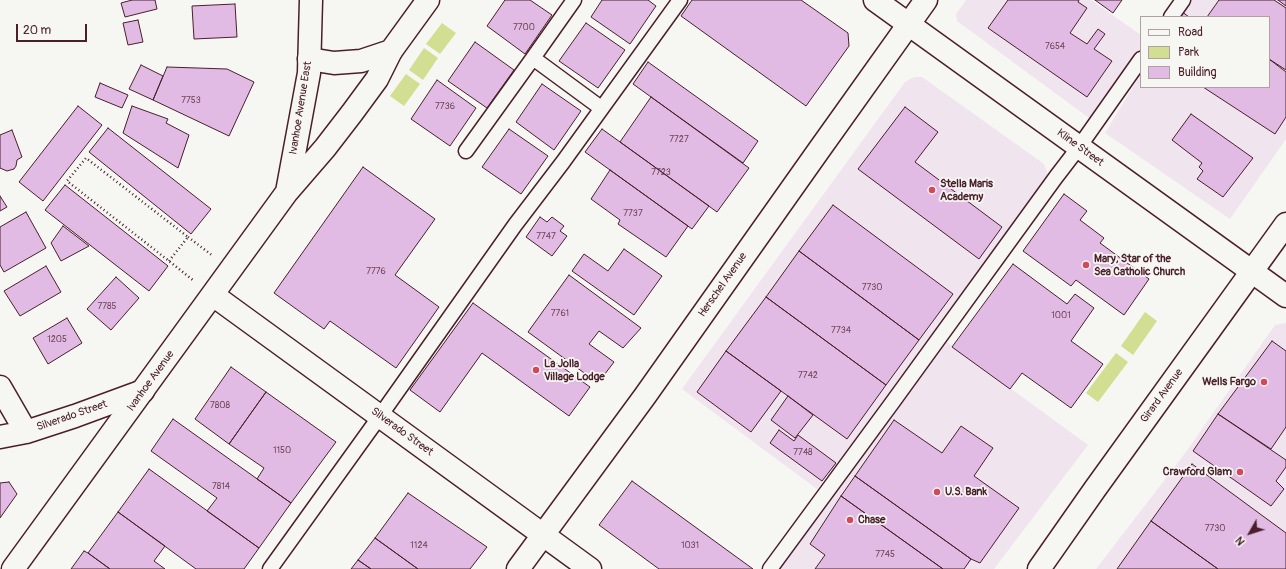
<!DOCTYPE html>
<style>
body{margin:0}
#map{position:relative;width:1286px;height:569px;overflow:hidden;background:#f6f6f2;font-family:Pangolin,sans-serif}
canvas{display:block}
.legend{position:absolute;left:1140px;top:16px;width:130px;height:72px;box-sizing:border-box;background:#f6f6f2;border:1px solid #b1a0a2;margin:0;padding:5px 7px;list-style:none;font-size:12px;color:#4a1f2b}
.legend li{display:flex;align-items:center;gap:8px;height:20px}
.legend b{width:20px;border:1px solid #b1a0a2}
.north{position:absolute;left:1230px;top:513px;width:40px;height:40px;-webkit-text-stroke:3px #f6f6f2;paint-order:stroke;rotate:231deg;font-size:11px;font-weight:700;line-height:16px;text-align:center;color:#4a1f2b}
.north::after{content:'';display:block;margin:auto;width:14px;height:18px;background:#4a1f2b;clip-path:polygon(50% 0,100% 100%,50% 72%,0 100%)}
.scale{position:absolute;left:16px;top:24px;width:71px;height:18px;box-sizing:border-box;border:2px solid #4a1f2b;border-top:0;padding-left:5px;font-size:12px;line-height:14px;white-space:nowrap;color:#4a1f2b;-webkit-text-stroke:3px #f6f6f2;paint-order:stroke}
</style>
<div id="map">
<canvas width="1286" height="569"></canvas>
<ul class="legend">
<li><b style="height:5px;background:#f6f6f2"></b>Road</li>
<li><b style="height:11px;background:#d2de91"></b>Park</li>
<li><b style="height:11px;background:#e1bbe4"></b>Building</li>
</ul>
<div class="north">N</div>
<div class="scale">20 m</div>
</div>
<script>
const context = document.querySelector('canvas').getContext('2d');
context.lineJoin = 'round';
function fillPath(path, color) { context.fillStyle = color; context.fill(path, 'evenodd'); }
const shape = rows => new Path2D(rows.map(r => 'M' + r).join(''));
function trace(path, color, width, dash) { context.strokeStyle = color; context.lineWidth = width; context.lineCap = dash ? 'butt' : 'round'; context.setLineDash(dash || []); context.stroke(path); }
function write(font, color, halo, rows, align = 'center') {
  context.font = font + ' Pangolin,sans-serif'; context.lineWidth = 3.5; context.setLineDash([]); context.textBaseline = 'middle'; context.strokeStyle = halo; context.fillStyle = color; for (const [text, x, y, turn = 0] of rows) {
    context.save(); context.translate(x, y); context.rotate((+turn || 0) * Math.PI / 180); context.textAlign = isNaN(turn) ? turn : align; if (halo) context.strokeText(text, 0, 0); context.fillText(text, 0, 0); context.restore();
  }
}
fillPath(shape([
 [966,0,1091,0,1141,35,1141,59,1096,123,957,21,956,14],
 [1185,0,1286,0,1286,139,1230,219,1105,133,1141,74,1141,87,1269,87,1269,17,1175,17],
 [914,77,922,77,1044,164,1048,175,858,436,817,489,682,389,905,82],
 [1286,323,1286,569,1096,569,1183,456,1275,325],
 [947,342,1088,445,994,569,779,569]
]), '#f0e4ee');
fillPath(shape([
 [442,23,456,33,440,54,426,44],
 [424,48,438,58,423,80,409,70],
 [406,74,420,84,404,106,390,96],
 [1145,312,1157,321,1133,355,1121,346],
 [1116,353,1128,362,1098,402,1086,393]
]), '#d2de91');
const building = shape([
 [132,0,155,0,157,9,125,17,121,3,132,0],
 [505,0,530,0,552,15,525,54,487,26,505,0],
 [602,0,648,0,656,6,630,44,591,17,602,0],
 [692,0,801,0,848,33,849,46,806,106,681,16,692,0],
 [1008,0,1079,0,1078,2,1087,8,1070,33,1087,44,1098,29,1105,34,1094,49,1112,61,1087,97,988,28,1008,0],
 [1095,0,1122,0,1113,13,1095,0],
 [1219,0,1274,0,1286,8,1286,70,1269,59,1269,17,1207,17,1219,0],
 [1278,0,1286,0,1286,6,1278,0],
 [235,4,237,37,194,39,192,6,235,4],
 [1181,11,1189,17,1176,17,1181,11],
 [138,20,143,42,128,45,123,23,138,20],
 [586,23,625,50,598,88,559,61,586,23],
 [475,42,514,70,487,108,448,81,475,42],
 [1269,59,1286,72,1286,117,1275,134,1203,87,1269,87,1269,59],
 [648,62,758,141,743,163,633,84,648,62],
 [141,65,163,76,153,100,129,89,141,65],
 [167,67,227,69,254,82,229,136,153,100,167,67],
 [437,80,476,108,450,146,411,119,437,80],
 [100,83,128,95,122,108,95,97,100,83],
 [542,84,581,111,554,150,516,122,542,84],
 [651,97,749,168,717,212,620,142,651,97],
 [78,106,102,125,43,201,19,182,78,106],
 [132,106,168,119,166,123,189,135,178,168,123,133,132,106],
 [905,107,938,132,915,162,1002,227,979,259,858,169,905,107],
 [1191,114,1253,158,1223,197,1197,179,1203,171,1199,167,1202,163,1172,140,1191,114],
 [108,128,211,209,191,234,89,152,108,128],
 [509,129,548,156,521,194,482,167,509,129],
 [602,129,709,206,692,229,585,152,602,129],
 [12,130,22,157,17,160,16,166,14,169,7,171,0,168,0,135,12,130],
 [363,167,435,219,395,275,439,307,396,368,330,321,324,329,274,293,363,167],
 [610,170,688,226,666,257,618,224,620,220,591,199,610,170],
 [65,185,168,266,149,291,45,210,65,185],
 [1064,194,1087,211,1080,220,1104,238,1100,243,1149,279,1124,315,1076,280,1071,286,1023,251,1064,194],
 [0,196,7,207,0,211,0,196],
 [833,205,953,294,919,340,799,251,833,205],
 [26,212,46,248,4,272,0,265,0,227,26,212],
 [540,217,547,222,552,217,564,226,560,231,567,236,552,256,526,237,540,217],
 [63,226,89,246,61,261,51,243,63,226],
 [624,249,662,276,634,315,572,271,584,254,608,271,624,249],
 [799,251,919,340,886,385,766,297,799,251],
 [1013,264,1067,304,1075,294,1094,308,1071,341,1103,364,1071,408,1022,373,1010,389,952,347,1013,264],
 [46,266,61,292,20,316,4,291,46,266],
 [569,275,641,328,623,348,599,331,589,344,614,362,598,383,528,332,569,275],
 [116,277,139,298,111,330,87,309,116,277],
 [766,297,886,385,847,439,726,351,766,297],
 [473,303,590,387,569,416,482,353,440,412,410,390,473,303],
 [67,318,82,343,48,364,33,338,67,318],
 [1272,341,1286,351,1286,427,1271,449,1218,414,1272,341],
 [726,351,781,391,751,432,697,392,726,351],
 [231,367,266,392,229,444,195,419,231,367],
 [266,392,336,442,291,503,257,479,264,468,229,444,266,392],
 [788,396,813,415,795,438,771,420,788,396],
 [1218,414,1286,460,1286,467,1276,481,1284,489,1271,506,1193,451,1218,414],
 [173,419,291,503,259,548,207,511,217,498,151,451,173,419],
 [894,420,942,453,961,426,993,448,974,476,1019,508,980,563,971,559,855,476,894,420],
 [779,430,794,441,798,435,836,463,822,481,770,443,779,430],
 [1192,464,1286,533,1286,569,1218,569,1151,521,1192,464],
 [149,469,259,548,244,569,196,569,118,512,149,469],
 [855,476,971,559,964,569,943,569,841,496,855,476],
 [632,481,753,569,659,569,599,525,632,481],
 [9,482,17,494,0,518,0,483,9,482],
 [408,493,487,547,470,569,418,569,375,538,408,493],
 [841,496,943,569,815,569,825,555,810,544,841,496],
 [118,512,165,546,154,561,165,569,110,569,88,553,118,512],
 [1151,521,1218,569,1117,569,1151,521],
 [375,538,411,564,418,569,371,569,358,560,375,538],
 [84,551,88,553,110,569,71,569,84,551],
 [358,560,371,569,351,569,358,560]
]);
fillPath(building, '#e1bbe4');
trace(building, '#4a1f2b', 1);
const lane = shape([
 [1171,17,1183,0],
 [533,58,574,0],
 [466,151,533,58,601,108],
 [270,569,380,416,515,225,563,162,680,0],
 [770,569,892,403,1056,177,1079,147,1141,59]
]);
const street = shape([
 [875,0,1286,296],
 [309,59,334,63,361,61,391,51,428,0],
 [0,387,26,432],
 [0,437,26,432,75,416,143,391]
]);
const secondary = shape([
 [287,192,309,73,311,0],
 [213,295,590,569],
 [13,569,287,192,325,148,352,113,377,79,391,51],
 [518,569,645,396,819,150,926,0],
 [1039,569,1095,489,1286,224]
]);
trace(lane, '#4a1f2b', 17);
trace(street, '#4a1f2b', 25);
trace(secondary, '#4a1f2b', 25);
trace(shape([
 [188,237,213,256],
 [169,261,188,237,86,158,67,181,169,261,194,281]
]), '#4a1f2b', 2.5, [1, 3]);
trace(lane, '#f6f6f2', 14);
trace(street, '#f6f6f2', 22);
trace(secondary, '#f6f6f2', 22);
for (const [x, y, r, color] of [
 [932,190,4,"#d1495b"],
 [1086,265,4,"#d1495b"],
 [536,370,4,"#d1495b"],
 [1264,382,4,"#d1495b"],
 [1240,472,4,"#d1495b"],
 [937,492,4,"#d1495b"],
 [850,520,4,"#d1495b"]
]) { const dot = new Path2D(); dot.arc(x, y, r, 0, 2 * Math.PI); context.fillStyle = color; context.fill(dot); trace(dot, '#f6f6f2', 1.5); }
write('9px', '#704659', null, [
 ["7700",524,28],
 ["7654",1055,47],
 ["7753",191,101],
 ["7736",445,107],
 ["7727",679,140],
 ["7723",661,173],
 ["7737",633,214],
 ["7747",546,237],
 ["7776",376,272],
 ["7730",872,288],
 ["7785",107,307],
 ["7761",560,314],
 ["1001",1061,316],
 ["7734",841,331],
 ["1205",57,340],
 ["7742",808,376],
 ["7808",220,406],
 ["1150",282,451],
 ["7748",803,453],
 ["7814",221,487],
 ["7730",1215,529],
 ["1124",419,546],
 ["1031",690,546],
 ["7745",885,555]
]);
write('11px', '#4a1f2b', '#f6f6f2', [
 ["Ivanhoe Avenue East",301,108,-81],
 ["Kline Street",1080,148,36],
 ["Herschel Avenue",723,285,-55],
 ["Ivanhoe Avenue",151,381,-54],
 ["Girard Avenue",1162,396,-54],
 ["Silverado Street",72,416,-19],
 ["Silverado Street",402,432,36]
]);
write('bold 11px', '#4a1f2b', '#f6f6f2', [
 ["Stella Maris",940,184],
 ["Academy",940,197],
 ["Mary, Star of the",1094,259],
 ["Sea Catholic Church",1094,272],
 ["La Jolla",544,364],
 ["Village Lodge",544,377],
 ["Wells Fargo",1256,382,"right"],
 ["Crawford Glam",1232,472,"right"],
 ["U.S. Bank",945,492],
 ["Chase",858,520]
], 'left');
</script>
